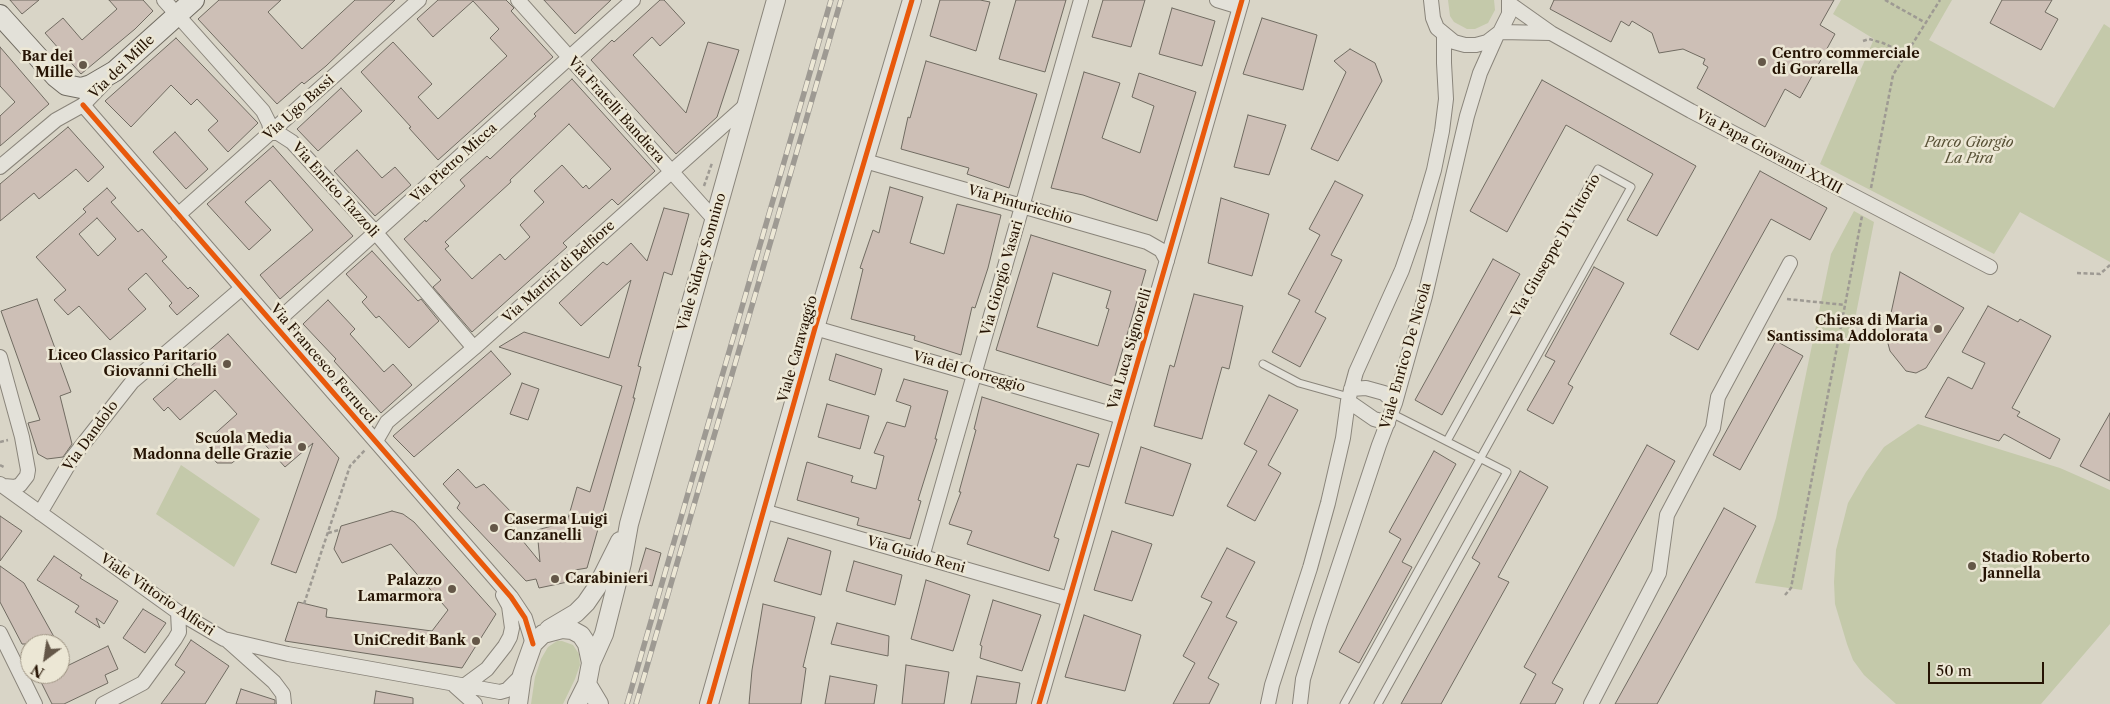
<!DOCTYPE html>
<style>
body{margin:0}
#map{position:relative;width:2110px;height:704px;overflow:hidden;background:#d9d5c7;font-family:"Libre Caslon Text",serif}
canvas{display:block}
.north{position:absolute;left:20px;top:634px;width:50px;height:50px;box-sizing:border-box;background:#ece7d5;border:1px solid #9c9281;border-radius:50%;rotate:211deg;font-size:14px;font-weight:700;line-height:20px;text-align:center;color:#251303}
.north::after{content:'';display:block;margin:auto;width:18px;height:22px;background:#645748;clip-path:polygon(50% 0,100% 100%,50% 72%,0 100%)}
.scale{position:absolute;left:1928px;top:662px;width:116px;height:22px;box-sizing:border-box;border:2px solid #251303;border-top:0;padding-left:6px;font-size:15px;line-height:18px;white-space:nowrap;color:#251303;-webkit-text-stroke:4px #ece7d5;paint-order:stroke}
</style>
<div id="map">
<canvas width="2110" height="704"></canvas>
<div class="north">N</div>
<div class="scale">50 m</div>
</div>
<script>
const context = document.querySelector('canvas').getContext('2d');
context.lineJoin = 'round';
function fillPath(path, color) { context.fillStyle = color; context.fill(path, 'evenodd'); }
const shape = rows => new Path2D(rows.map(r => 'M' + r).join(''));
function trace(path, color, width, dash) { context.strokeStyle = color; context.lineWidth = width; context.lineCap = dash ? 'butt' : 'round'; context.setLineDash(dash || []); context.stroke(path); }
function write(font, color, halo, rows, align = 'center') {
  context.font = font + ' "Libre Caslon Text",serif'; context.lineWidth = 5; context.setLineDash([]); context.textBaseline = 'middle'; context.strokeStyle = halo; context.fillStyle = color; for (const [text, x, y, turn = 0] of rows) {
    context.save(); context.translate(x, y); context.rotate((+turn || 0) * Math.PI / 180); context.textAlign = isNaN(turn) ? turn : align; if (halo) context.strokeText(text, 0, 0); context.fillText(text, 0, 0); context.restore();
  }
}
fillPath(shape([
 [1448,0,1494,0,1495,10,1488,23,1475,29,1467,29,1454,22,1450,16],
 [1841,0,1952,0,1929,40,2054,108,2104,24,2110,28,2110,262,2020,212,1994,254,1820,164,1874,39,1833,14],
 [1854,211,1874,222,1802,590,1755,583,1776,518,1831,254],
 [1918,424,2060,468,2110,490,2110,624,2041,704,1896,704,1864,675,1853,660,1847,644,1835,604,1834,582,1836,550,1848,503,1866,472,1884,447],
 [181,465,260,519,234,567,156,514],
 [557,641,562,641,573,645,579,654,580,665,575,679,563,704,531,704,535,677,541,659,548,647]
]), '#c4c9aa');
const building = shape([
 [10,0,39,0,22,14,10,0],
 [109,0,143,0,153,11,135,29,81,74,45,33,63,18,82,40,117,9,109,0],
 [219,0,281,0,268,12,302,49,355,0,395,0,326,66,304,84,302,82,277,104,198,19,219,0],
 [438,0,506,0,514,8,511,11,553,57,438,160,409,128,411,127,361,72,393,42,432,84,418,97,438,119,507,56,490,38,499,29,473,1,433,37,417,19,438,0],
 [544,0,611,0,575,34,544,0],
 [660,0,664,0,685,23,660,46,652,37,633,55,686,113,708,42,739,50,717,117,676,154,591,60,612,40,614,42,660,0],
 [940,0,980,0,990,2,976,51,930,36,940,0],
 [1016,0,1066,0,1045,72,999,59,1016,0],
 [1103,0,1145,0,1131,47,1092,37,1103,0],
 [1554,0,1834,0,1820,25,1835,34,1800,98,1785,89,1765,127,1697,88,1708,67,1703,64,1705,59,1683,49,1659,53,1652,33,1632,21,1629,26,1621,21,1611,42,1550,9,1554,0],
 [2002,0,2052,0,2045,12,2058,19,2041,50,1990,23,2002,0],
 [1172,8,1215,21,1202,66,1159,54,1172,8],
 [1262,18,1317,35,1303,90,1243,74,1262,18],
 [176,38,258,123,228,152,208,130,218,121,197,99,191,105,171,85,131,127,105,101,176,38],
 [0,47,49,104,0,146,0,116,15,102,0,86,0,47],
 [1350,49,1375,63,1382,81,1338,161,1311,149,1346,72,1334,61,1350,49],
 [926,61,1037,94,1009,188,967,174,969,168,901,149,908,117,910,118,926,61],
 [1084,72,1120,83,1102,138,1140,153,1154,106,1132,97,1139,73,1196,92,1157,221,1083,195,1051,188,1084,72],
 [572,79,655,171,618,205,612,199,563,243,567,247,472,332,433,287,441,280,404,239,425,220,426,222,465,186,460,180,487,156,490,159,536,116,534,114,572,79],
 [569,124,611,169,589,189,586,185,583,188,562,165,534,191,544,202,520,225,530,237,505,260,500,254,472,279,445,249,449,246,445,242,511,182,510,180,569,124],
 [1542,80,1696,166,1657,236,1627,220,1653,174,1566,125,1507,232,1470,211,1542,80],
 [341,88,362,111,318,151,297,129,341,88],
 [1248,115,1286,125,1269,175,1234,167,1248,115],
 [68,127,104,167,88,182,76,169,39,199,34,193,0,221,0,184,68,127],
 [175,132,208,169,186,189,153,152,175,132],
 [273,146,353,236,280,299,260,275,313,230,270,180,245,202,271,230,249,250,207,204,273,146],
 [357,150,382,178,395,167,411,185,375,216,334,171,357,150],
 [1760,171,1827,208,1810,240,1771,219,1698,350,1670,334,1760,171],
 [1335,181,1363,195,1331,255,1342,260,1315,312,1326,318,1300,367,1272,352,1300,300,1288,294,1320,235,1309,229,1335,181],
 [890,187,923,197,910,243,944,254,957,204,1001,215,988,268,975,308,972,307,961,355,914,340,915,336,851,319,863,269,860,268,873,230,879,233,890,187],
 [107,188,116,198,111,202,138,232,142,229,167,257,162,261,188,289,190,287,199,296,177,315,169,306,172,303,146,273,128,289,146,309,110,340,79,306,68,315,54,300,66,290,36,257,86,212,83,209,107,188],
 [97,218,116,239,98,256,79,234,97,218],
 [1221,198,1269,214,1252,276,1208,263,1221,198],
 [664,208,689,214,672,275,664,272,638,366,641,367,633,398,635,398,587,568,575,570,577,580,539,588,536,579,526,581,457,508,460,503,443,484,458,469,476,488,484,484,514,515,509,524,540,562,537,530,567,522,577,487,590,492,622,386,499,347,524,332,609,358,631,280,581,326,559,303,603,262,607,265,631,243,647,261,664,208],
 [1031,235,1146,270,1112,386,996,350,1031,235],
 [1053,273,1111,291,1106,308,1109,309,1098,346,1037,327,1053,273],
 [372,251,418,301,421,299,439,321,409,348,379,316,376,318,362,302,367,297,346,274,372,251],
 [1493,259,1520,274,1442,415,1415,400,1493,259],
 [1594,267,1624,283,1568,384,1573,387,1553,424,1527,410,1555,361,1545,356,1594,267],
 [1900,272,1964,308,1926,368,1916,373,1906,371,1890,351,1886,336,1900,272],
 [1194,294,1243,306,1229,369,1222,367,1202,439,1154,426,1170,365,1174,367,1194,294],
 [37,299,71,392,60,396,72,444,63,457,47,459,38,454,28,423,40,420,1,311,37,299],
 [328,300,355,329,350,334,384,372,393,364,412,385,381,413,334,361,336,359,303,324,328,300],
 [1988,306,2018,322,2020,319,2051,336,2012,408,2020,412,2017,416,2060,439,2050,459,2004,434,1999,441,1925,417,1948,377,1972,389,1985,363,1962,352,1988,306],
 [228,334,339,458,296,573,271,564,313,443,285,467,260,439,232,463,217,463,209,453,209,439,237,414,215,390,180,420,168,407,164,411,153,399,228,334],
 [1776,341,1803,356,1740,470,1713,455,1776,341],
 [491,351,511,374,414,457,393,436,491,351],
 [836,354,882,369,875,395,829,380,836,354],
 [904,379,948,391,935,439,937,439,918,500,921,501,910,539,857,525,859,518,797,500,807,462,853,476,851,482,876,489,884,456,874,453,887,422,905,427,911,406,896,401,904,379],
 [522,383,539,389,528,420,510,414,522,383],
 [1269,395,1298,410,1268,465,1281,473,1255,521,1227,506,1257,451,1244,444,1269,395],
 [982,397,1099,434,1089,467,1077,464,1054,537,1059,539,1049,571,967,544,972,531,949,524,961,492,959,492,976,430,974,429,982,397],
 [827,404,869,416,860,449,818,437,827,404],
 [2110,413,2110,481,2080,466,2110,413],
 [1647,445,1675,461,1552,683,1563,689,1555,704,1520,704,1536,674,1524,667,1647,445],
 [1141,447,1191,464,1173,516,1125,503,1141,447],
 [1434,451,1456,464,1402,562,1412,567,1359,663,1339,652,1401,539,1389,532,1434,451],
 [1520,471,1548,487,1498,577,1509,582,1441,704,1401,704,1480,563,1472,558,1520,471],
 [1724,508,1756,526,1657,704,1615,704,1724,508],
 [392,511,403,514,414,522,496,614,462,668,285,641,298,602,327,609,326,617,432,631,448,610,391,544,342,563,334,549,341,526,392,511],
 [0,516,22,531,0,561,0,516],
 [1112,531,1152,544,1132,601,1094,590,1112,531],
 [788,538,831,551,821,595,774,581,788,538],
 [646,548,661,553,652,586,636,581,646,548],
 [1227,548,1255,562,1226,617,1237,622,1208,678,1219,684,1209,704,1173,704,1195,663,1183,656,1212,602,1201,597,1227,548],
 [54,556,82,575,80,578,118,601,104,624,96,618,100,628,75,612,79,606,37,580,54,556],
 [854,561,902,575,895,605,846,591,854,561],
 [0,566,24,583,58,644,22,644,0,602,0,566],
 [926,580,970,595,953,651,911,639,926,580],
 [993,600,1041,615,1022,671,980,658,982,646,980,645,993,600],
 [763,604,815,617,803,667,806,668,801,704,749,704,752,670,763,604],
 [143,609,166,623,145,653,123,638,143,609],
 [1084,615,1141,635,1125,691,1065,677,1084,615],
 [837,623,889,636,888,656,831,644,837,623],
 [191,640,229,666,205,704,161,704,185,672,175,665,191,640],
 [108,646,118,669,105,675,108,683,64,704,52,704,37,674,60,674,60,648,69,665,108,646],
 [906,665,949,672,944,704,902,704,906,665],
 [830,676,877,685,874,704,825,704,830,676],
 [977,676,1020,683,1016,704,971,704,977,676],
 [241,689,275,700,275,704,236,704,241,689],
 [376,691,413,698,413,704,374,704,376,691]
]);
fillPath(building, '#cdbfb6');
trace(building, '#706b61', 1);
const service = shape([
 [1263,364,1299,383,1349,397],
 [1344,704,1631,187,1598,169,1447,441],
 [1378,704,1507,472,1391,413]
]);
const minor = shape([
 [164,0,263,111,269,123,271,133,278,133,292,142,376,233,474,348],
 [518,0,714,219],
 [1217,0,1240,7],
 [1431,0,1433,18,1437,28,1454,42,1465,45,1476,45,1487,42,1500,32,1509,14,1509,0],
 [1510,4,1551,33,1691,111,1990,267],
 [1500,32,1551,33],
 [83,105,511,597,525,618,533,644],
 [865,161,1147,242,1161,250,1167,261],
 [0,167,56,120,83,105,105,82],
 [178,215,419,0],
 [274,324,633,0],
 [815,328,1122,417],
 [0,357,22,437,28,470,27,476,20,485,15,487,4,486],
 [1351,389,1366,388,1384,393,1395,403],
 [1348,401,1374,419,1388,423],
 [376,441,387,422,474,348,745,106],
 [0,484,178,612,224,639,288,654,500,692,507,690,522,675],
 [763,511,1069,599],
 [40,513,73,457,132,382,242,288],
 [922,557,1081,0],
 [0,633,35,704],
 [228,641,274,682,283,694,284,704],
 [455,686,475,704],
 [464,686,487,669,505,646,510,637,512,628,509,606,503,595],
 [103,704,143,683,175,639,179,632,178,612],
 [1039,704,1242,0],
 [1268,704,1272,685,1310,568,1328,503,1343,438,1348,401,1356,372,1402,270,1419,221,1434,170,1442,131,1446,99,1444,63,1444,35],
 [1300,704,1303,679,1320,623,1379,445,1395,403,1425,296,1467,116,1480,73,1497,35],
 [1591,704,1659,573,1667,515,1713,428,1718,397,1790,263]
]);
const tertiary = shape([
 [549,629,576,613,586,603,597,587,620,541],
 [591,663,604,634,622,563,629,524,776,0],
 [587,684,599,704],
 [518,704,522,675,533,644,543,634,562,629,572,630,581,635,587,644,591,663,587,684,577,704],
 [709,704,815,328,912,0]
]);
const secondary = shape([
 [0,15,56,77,66,85,81,88,91,85,115,71,194,0]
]);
trace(service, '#8a857b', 9);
trace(minor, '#8a857b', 16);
trace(tertiary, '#8a857b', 20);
trace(secondary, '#706b61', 22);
trace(shape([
 [1885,0,1926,23],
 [1863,41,1869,39,1883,43,1906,54],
 [704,186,712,163],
 [1871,188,1893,75,1940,0],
 [2077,273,2100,274,2110,265],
 [1787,299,1845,305],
 [0,442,8,440],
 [0,465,4,467],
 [328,533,339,530],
 [1785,595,1791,588,1862,216],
 [304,604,350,466,365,450]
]), '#9e9a93', 2.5, [4, 2.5]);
trace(service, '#e3e1d9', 7);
trace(minor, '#e3e1d9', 14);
trace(tertiary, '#e3e1d9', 18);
trace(secondary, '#e3e1d9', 20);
const rail = shape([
 [627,704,831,0],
 [636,704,841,0]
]);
trace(rail, '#9e9a93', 5.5);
trace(rail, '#ece7d5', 4, [11]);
trace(shape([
 [83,105,511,597,525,618,533,644],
 [709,704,815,328,912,0],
 [1039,704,1242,0]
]), '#e8590c', 5);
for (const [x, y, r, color] of [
 [1762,62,5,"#645748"],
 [83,65,5,"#645748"],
 [1938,329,5,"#645748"],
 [227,364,5,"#645748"],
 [302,447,5,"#645748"],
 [494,528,5,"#645748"],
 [1972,566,5,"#645748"],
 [555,579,5,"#645748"],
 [452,589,5,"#645748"],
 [476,641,5,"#645748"]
]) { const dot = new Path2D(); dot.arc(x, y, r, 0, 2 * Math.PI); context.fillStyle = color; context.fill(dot); trace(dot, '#ece7d5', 2); }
write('bold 14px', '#251303', '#ece7d5', [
 ["Centro commerciale",1772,54,"left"],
 ["di Gorarella",1772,70,"left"],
 ["Bar dei",73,57],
 ["Mille",73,73],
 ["Chiesa di Maria",1928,321],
 ["Santissima Addolorata",1928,337],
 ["Liceo Classico Paritario",217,356],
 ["Giovanni Chelli",217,372],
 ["Scuola Media",292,439],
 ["Madonna delle Grazie",292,455],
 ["Caserma Luigi",504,520,"left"],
 ["Canzanelli",504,536,"left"],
 ["Stadio Roberto",1982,558,"left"],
 ["Jannella",1982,574,"left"],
 ["Carabinieri",565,579,"left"],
 ["Palazzo",442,581],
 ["Lamarmora",442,597],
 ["UniCredit Bank",466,641]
], 'right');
write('14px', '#251303', '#ece7d5', [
 ["Via dei Mille",122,67,-44],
 ["Via Ugo Bassi",299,108,-42],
 ["Via Fratelli Bandiera",616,110,48],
 ["Via Papa Giovanni XXIII",1769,152,28],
 ["Via Pietro Micca",454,163,-42],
 ["Via Enrico Tazzoli",335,190,48],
 ["Via Pinturicchio",1020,205,16],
 ["Via Giuseppe Di Vittorio",1556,246,-60],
 ["Viale Sidney Sonnino",702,262,-74],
 ["Via Martiri di Belfiore",559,272,-42],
 ["Via Giorgio Vasari",1002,278,-74],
 ["Viale Caravaggio",798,349,-74],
 ["Via Luca Signorelli",1130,349,-74],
 ["Viale Enrico De Nicola",1406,356,-74],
 ["Via Francesco Ferrucci",323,364,49],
 ["Via del Correggio",969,372,16],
 ["Via Dandolo",91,436,-54],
 ["Via Guido Reni",916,555,16],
 ["Viale Vittorio Alfieri",157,595,34]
]);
write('italic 14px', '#575035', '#ece7d5', [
 ["Parco Giorgio",1969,143],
 ["La Pira",1969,159]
]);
</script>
